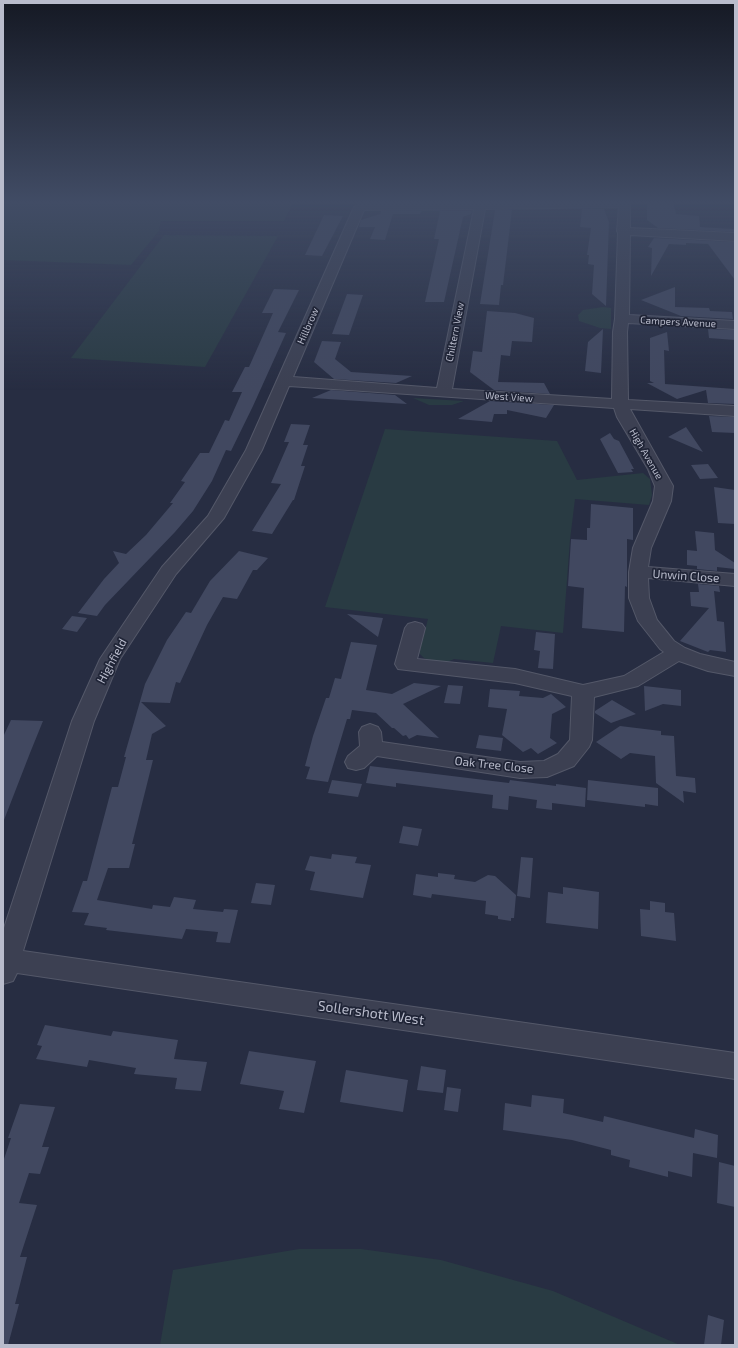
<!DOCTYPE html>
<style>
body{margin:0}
#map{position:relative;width:738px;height:1348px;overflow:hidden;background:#272d42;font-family:"Exo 2",sans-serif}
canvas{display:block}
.frame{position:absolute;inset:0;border:4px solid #b9bccc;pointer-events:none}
</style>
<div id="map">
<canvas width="738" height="1348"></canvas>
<div class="frame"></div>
</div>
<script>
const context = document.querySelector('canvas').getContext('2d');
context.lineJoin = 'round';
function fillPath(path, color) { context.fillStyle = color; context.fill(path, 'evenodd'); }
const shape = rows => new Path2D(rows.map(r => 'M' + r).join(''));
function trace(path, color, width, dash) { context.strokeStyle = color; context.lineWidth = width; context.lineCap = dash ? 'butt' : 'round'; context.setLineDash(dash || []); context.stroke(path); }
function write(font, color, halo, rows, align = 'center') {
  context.font = font + ' "Exo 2",sans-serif'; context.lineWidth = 3.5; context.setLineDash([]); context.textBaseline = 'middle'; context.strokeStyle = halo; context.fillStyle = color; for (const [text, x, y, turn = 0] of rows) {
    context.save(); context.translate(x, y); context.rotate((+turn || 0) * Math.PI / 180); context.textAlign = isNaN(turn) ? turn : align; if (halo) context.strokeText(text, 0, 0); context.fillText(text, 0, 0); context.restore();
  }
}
fillPath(shape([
 [3,201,294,201,284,221,161,221,159,231,131,265,3,260],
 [164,235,278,236,205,367,71,358],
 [603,307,611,308,611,329,600,328,579,321,578,315,583,310],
 [413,398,464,401,452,405,429,405],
 [385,429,557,441,577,480,643,473,650,479,652,495,649,505,575,499,570,540,563,633,501,626,493,663,454,659,447,662,429,660,424,658,419,653,428,619,325,607],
 [299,1249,361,1249,441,1260,553,1291,680,1345,160,1345,173,1270]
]), '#293b43');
fillPath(shape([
 [647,201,673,201,676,214,699,216,700,227,735,229,735,232,658,228,647,220],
 [582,209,604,209,609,222,606,306,592,294,594,265,588,264,589,255,587,255,591,228,580,227],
 [495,210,512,210,503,285,501,285,499,305,480,304],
 [381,211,422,211,420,214,393,214,385,240,370,239,375,227,359,227,361,220,380,214],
 [440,211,472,211,471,214,463,217,444,302,425,302,439,239,434,239],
 [324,215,343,216,322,256,305,255],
 [654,238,735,242,735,280,708,244,686,243,686,245,669,244,651,276,652,248,648,247],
 [675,287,675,307,709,308,710,311,732,312,733,319,681,316,641,300],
 [274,289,299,290,278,332,286,333,253,406,231,451,226,450,212,481,193,511,175,532,105,605,97,616,78,613,104,579,119,563,113,551,126,554,146,535,173,503,170,503,185,482,181,481,200,453,209,453,225,420,229,421,242,392,232,392,245,367,249,367,273,313,262,313],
 [347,294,363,295,349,335,332,334],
 [487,311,515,313,534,318,532,342,512,341,510,356,501,355,498,382,544,383,550,394,494,390,470,372,473,351,482,352],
 [603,329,601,373,585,371,588,342],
 [708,329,735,330,735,340,709,338],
 [667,332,669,351,664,350,665,384,735,389,735,404,708,403,706,390,677,399,647,383,654,383,650,381,650,338],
 [322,341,341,342,335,359,351,372,412,376,396,383,334,379,314,362],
 [331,390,395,395,407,404,312,398],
 [490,401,554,405,546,418,507,410,507,414,494,414,492,422,458,419],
 [709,416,735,417,735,433,712,432],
 [291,424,310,425,303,445,308,445,301,466,305,466,294,500,293,500,272,534,252,531,281,484,271,483,289,442,284,442],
 [686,427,703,452,668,437],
 [610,433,614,439,619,441,634,469,631,469,633,472,618,473,600,439],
 [708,464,718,478,700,479,691,465],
 [714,487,735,490,735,524,718,523],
 [591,504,633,508,633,540,627,539,627,587,625,586,624,632,582,628,584,588,568,586,571,539,587,540,587,528,590,528],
 [695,531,714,533,715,550,735,563,735,569,717,567,717,571,697,569,697,566,687,565,687,550,697,551],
 [239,551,268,558,257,570,253,570,237,599,223,597,207,625,180,683,176,682,170,703,141,702,166,726,152,734,146,760,153,760,132,844,135,844,129,868,108,868,97,900,152,909,153,905,170,907,174,897,196,900,193,909,223,912,224,909,238,910,230,943,216,942,218,932,186,929,182,939,106,930,107,928,84,925,89,913,72,912,83,881,87,881,112,787,118,787,126,757,124,757,145,684,167,640,186,612,191,613,210,581],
 [698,584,719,586,720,592,714,591,717,621,724,622,726,652,710,650,708,652,680,641,709,608,691,606,690,592,699,592],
 [347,614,383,618,378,637],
 [72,616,87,618,77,632,62,629],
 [536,632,555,634,553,669,538,668,540,651,534,650],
 [351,642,377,645,366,690,392,694,414,683,441,686,403,704,439,738,417,735,409,739,406,735,403,736,394,728,392,728,376,713,352,710,350,719,347,719,328,782,306,779,310,767,305,766,313,736,326,698,329,698,335,678,341,679],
 [448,685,463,686,460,704,444,703],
 [644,686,681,690,681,706,663,704,645,711],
 [490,689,520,691,519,696,543,698,551,694,566,707,552,714,550,738,557,743,538,754,531,748,523,752,502,735,507,709,488,707],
 [612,700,636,714,611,723,595,713,595,711],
 [11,720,43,721,30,753,4,820,3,819,3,737],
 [620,726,661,731,661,735,674,736,676,776,695,778,696,793,683,791,684,803,656,783,655,756,630,753,621,759,596,742],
 [479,735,503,738,501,751,476,748],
 [370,766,509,783,510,780,556,786,556,784,586,788,585,807,552,803,552,810,536,808,537,800,509,796,508,810,492,808,493,795,396,783,396,787,366,783],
 [332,780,362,784,358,797,328,793],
 [588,780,658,788,658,806,645,804,645,807,587,800],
 [403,826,422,829,418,846,399,843],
 [332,854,357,857,355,863,371,865,363,898,310,890,315,872,305,870,310,856,331,859],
 [521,857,533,858,530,898,517,896],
 [438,873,455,875,454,879,475,882,488,875,495,876,516,895,514,918,511,918,511,921,498,919,498,916,485,914,486,901,432,894,431,898,413,895,416,874,438,877],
 [256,883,275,885,271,905,251,903],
 [563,887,599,892,598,929,546,923,548,892,563,894],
 [650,901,665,903,665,912,674,913,676,941,641,936,640,909,650,910],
 [45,1025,111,1036,113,1031,178,1040,174,1059,207,1062,201,1091,175,1089,177,1078,134,1074,136,1068,89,1060,87,1067,36,1059,42,1046,37,1045],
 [249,1051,316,1061,304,1113,279,1109,284,1091,240,1084],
 [421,1066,446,1070,443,1093,417,1090],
 [346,1070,408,1080,403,1112,340,1102],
 [447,1087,461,1089,458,1112,444,1110],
 [532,1095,564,1099,563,1113,603,1122,604,1116,694,1138,695,1129,718,1135,717,1158,693,1153,692,1177,668,1171,668,1177,629,1167,630,1160,611,1155,611,1150,572,1140,503,1130,505,1103,531,1107],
 [20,1104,55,1107,42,1147,49,1147,40,1174,29,1173,19,1203,37,1205,20,1257,27,1257,15,1304,19,1304,8,1345,3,1345,3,1162,11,1138,8,1138],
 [719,1162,735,1166,735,1207,717,1203],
 [708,1315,724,1320,721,1345,704,1345]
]), '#414860');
const minor = shape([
 [476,201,486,201,486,202,630,201,630,228,735,233,735,241,630,235,629,315,735,321,735,329,628,323,627,332,628,400,735,406,735,416,630,409,673,486,671,501,651,548,648,567,735,574,735,586,648,578,649,598,657,620,674,641,685,648,700,654,735,662,735,676,708,671,679,661,638,686,594,697,592,740,589,747,574,766,547,777,520,778,377,756,364,768,356,770,348,768,345,762,348,756,360,746,359,732,362,727,370,724,378,727,381,732,382,742,520,762,544,761,558,754,570,740,572,696,515,683,398,669,395,664,405,628,408,624,415,622,422,624,425,628,417,659,515,669,583,685,624,676,664,652,660,649,638,621,629,598,629,572,633,548,653,501,655,486,648,469,617,417,614,408,289,386,262,450,224,518,176,574,120,659,94,721,23,951,735,1053,735,1079,17,973,13,981,3,984,3,931,72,721,100,659,162,567,208,516,246,450,354,207,360,204,475,202,476,201],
 [619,207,617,231,618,233,615,319,613,332,612,399,452,389,485,209,619,207],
 [474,209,437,388,293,377,364,210,474,209]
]);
trace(minor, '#545869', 2);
fillPath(minor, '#3c4052');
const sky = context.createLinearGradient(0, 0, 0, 390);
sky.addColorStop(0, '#151924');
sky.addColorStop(0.52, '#414c65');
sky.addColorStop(1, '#414c6500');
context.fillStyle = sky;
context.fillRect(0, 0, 738, 390);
write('10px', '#b9bccc', '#202537', [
 ["Campers Avenue",678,322,3],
 ["Hillbrow",308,326,-66],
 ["Chiltern View",455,332,-79],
 ["West View",509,397,4],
 ["High Avenue",646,454,60]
]);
write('12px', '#b9bccc', '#202537', [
 ["Unwin Close",686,576,4],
 ["Highfield",112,661,-62],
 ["Oak Tree Close",494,765,6]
]);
write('14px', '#b9bccc', '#202537', [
 ["Sollershott West",371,1013,8]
]);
</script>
